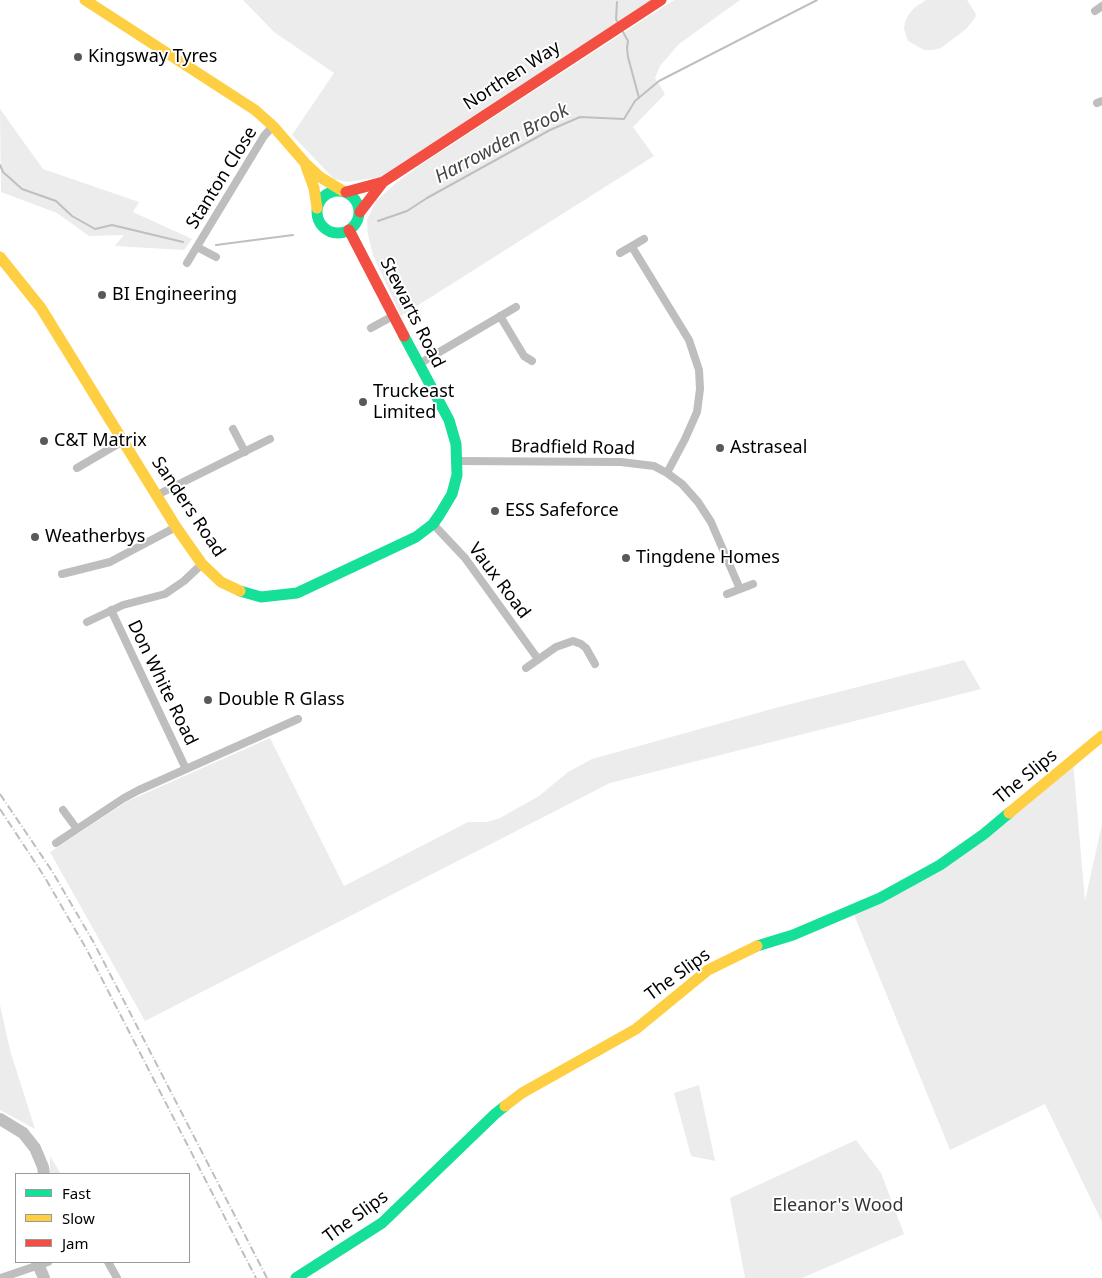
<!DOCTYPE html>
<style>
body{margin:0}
#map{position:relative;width:1102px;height:1278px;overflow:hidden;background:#fff;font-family:"Noto Sans",sans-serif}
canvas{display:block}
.legend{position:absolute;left:15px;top:1173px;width:175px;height:90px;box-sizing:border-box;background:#fff;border:1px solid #999;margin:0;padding:6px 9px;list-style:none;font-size:15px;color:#000}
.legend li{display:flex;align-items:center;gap:10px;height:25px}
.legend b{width:25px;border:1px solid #999}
</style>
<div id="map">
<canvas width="1102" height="1278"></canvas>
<ul class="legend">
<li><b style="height:6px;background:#16e098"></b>Fast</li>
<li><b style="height:6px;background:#ffcf43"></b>Slow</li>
<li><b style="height:6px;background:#f24e42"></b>Jam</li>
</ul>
</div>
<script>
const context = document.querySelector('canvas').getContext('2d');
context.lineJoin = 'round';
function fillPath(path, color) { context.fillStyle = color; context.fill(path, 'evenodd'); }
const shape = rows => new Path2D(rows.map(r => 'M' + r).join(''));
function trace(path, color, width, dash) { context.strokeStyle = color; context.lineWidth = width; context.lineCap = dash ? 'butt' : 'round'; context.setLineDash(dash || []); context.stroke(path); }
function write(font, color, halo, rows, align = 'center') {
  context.font = font + ' "Noto Sans",sans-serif'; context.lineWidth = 4; context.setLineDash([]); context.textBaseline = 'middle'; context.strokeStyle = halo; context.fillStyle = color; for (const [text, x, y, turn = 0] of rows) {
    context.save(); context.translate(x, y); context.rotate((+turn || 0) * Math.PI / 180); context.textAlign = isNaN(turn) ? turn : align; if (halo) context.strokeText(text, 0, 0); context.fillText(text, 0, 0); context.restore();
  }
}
fillPath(shape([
 [243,0,652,0,380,177,347,182,334,179,292,135,334,73,274,32],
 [674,0,740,0,679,44,660,66,655,78,665,94,633,127,654,156,401,316,373,255,368,235,367,220,376,201,397,182,425,162],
 [926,0,967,0,976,14,975,18,966,29,941,48,933,50,924,50,908,41,904,29,905,22,909,14,914,8],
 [0,109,43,169,139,202,133,212,192,239,184,250,115,246,124,235,89,236,57,213,1,192],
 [964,660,981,689,610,783,145,1021,50,852,128,801,270,738,344,886,468,822,487,822,500,818,539,796,568,772,592,759,779,707],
 [1073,762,1085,901,1102,824,1102,1222,1045,1104,950,1150,852,910,940,865],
 [0,1005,10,1050,35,1129,0,1110],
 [699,1085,715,1161,691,1156,674,1093],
 [856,1140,881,1173,904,1234,802,1278,745,1278,730,1198],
 [50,1156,61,1174,50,1174]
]), '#ececec');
trace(shape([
 [617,21,616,19,617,2],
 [623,32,628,41,627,48,628,57,639,98],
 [0,165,3,172,22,189,56,201,72,216,95,229,112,225,183,242],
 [378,221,407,211,427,198,550,130,580,117,624,119,635,101,659,81,817,0],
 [216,245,293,235]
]), '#bfbfbf', 2);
trace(shape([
 [0,1119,23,1133,35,1148,43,1167,44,1174],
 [37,1262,44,1278]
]), '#bfbfbf', 12);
trace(shape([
 [1095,11,1102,6],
 [1097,103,1102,101],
 [197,247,216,257],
 [632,247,689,340,699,370,700,389,697,412,685,439,667,473],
 [620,253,644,239],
 [187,263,264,136,273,126],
 [500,316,524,356,532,361],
 [371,328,393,316],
 [419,364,516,307],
 [233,429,245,452],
 [458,461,621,462,654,466,667,473,682,484,698,502,711,522,740,589],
 [77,468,123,441],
 [157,495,270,439],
 [433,524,465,558,538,659],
 [62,574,110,562,176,527],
 [727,594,753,584],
 [111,610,186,769],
 [87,622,123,605,165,594,184,581,202,564],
 [526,668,556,647,573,641,581,644,586,648,595,664],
 [63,810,77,829],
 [56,843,124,798,139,790,298,719],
 [108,1262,117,1278],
 [1,1278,48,1262]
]), '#bebebe', 8);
trace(shape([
 '317 212a21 21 0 1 1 42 0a21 21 0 1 1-42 0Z',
 [240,591,261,597,297,593,416,537,433,524,440,514,452,494,457,475,456,444,449,420,404,336],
 [757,946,793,935,880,898,940,865,984,834,1009,813],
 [296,1278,382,1223,495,1114,505,1106]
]), '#16e098', 11);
trace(shape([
 [85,0,255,110,273,126,306,164,320,177,343,191],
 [306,166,314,188,317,208],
 [0,257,41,308,176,527,202,564,221,582,240,591],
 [1009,813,1102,736],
 [505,1106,522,1093,636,1029,708,970,757,946]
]), '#ffcf43', 11);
trace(shape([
 [346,192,383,182],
 [360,212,383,182,661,0],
 [349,230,404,336]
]), '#f24e42', 11);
trace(shape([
 [0,794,52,871,94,943,267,1278],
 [0,809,44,876,87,950,256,1278]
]), '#bebebe', 2, [8, 2.5, 1, 2.5]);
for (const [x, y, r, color] of [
 [78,57,5,"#595959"],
 [102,295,5,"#595959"],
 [363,402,5,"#595959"],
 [44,441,5,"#595959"],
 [720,448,5,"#595959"],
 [495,511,5,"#595959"],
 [35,537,5,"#595959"],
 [626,558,5,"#595959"],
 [208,700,5,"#595959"]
]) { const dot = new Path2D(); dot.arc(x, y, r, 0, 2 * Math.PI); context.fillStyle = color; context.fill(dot); trace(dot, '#fff', 2); }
write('18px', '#000', '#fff', [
 ["Kingsway Tyres",88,57],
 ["BI Engineering",112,295],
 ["Truckeast",373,392],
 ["Limited",373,413],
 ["C&T Matrix",54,441],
 ["Astraseal",730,448],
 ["ESS Safeforce",505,511],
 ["Weatherbys",45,537],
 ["Tingdene Homes",636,558],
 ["Double R Glass",218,700]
], 'left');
write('18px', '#000', '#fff', [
 ["Northen Way",512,76,-33],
 ["Stanton Close",222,178,-58],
 ["Stewarts Road",412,313,63],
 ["Bradfield Road",573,448,1],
 ["Sanders Road",188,507,56],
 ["Vaux Road",499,581,53],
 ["Don White Road",162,683,64],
 ["The Slips",1026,777,-39],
 ["The Slips",678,975,-36],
 ["The Slips",356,1217,-36]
]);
write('18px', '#333', '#fff', [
 ["Eleanor's Wood",838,1206]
]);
write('italic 19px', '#444', '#fff', [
 ["Harrowden Brook",502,144,-28]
]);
</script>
